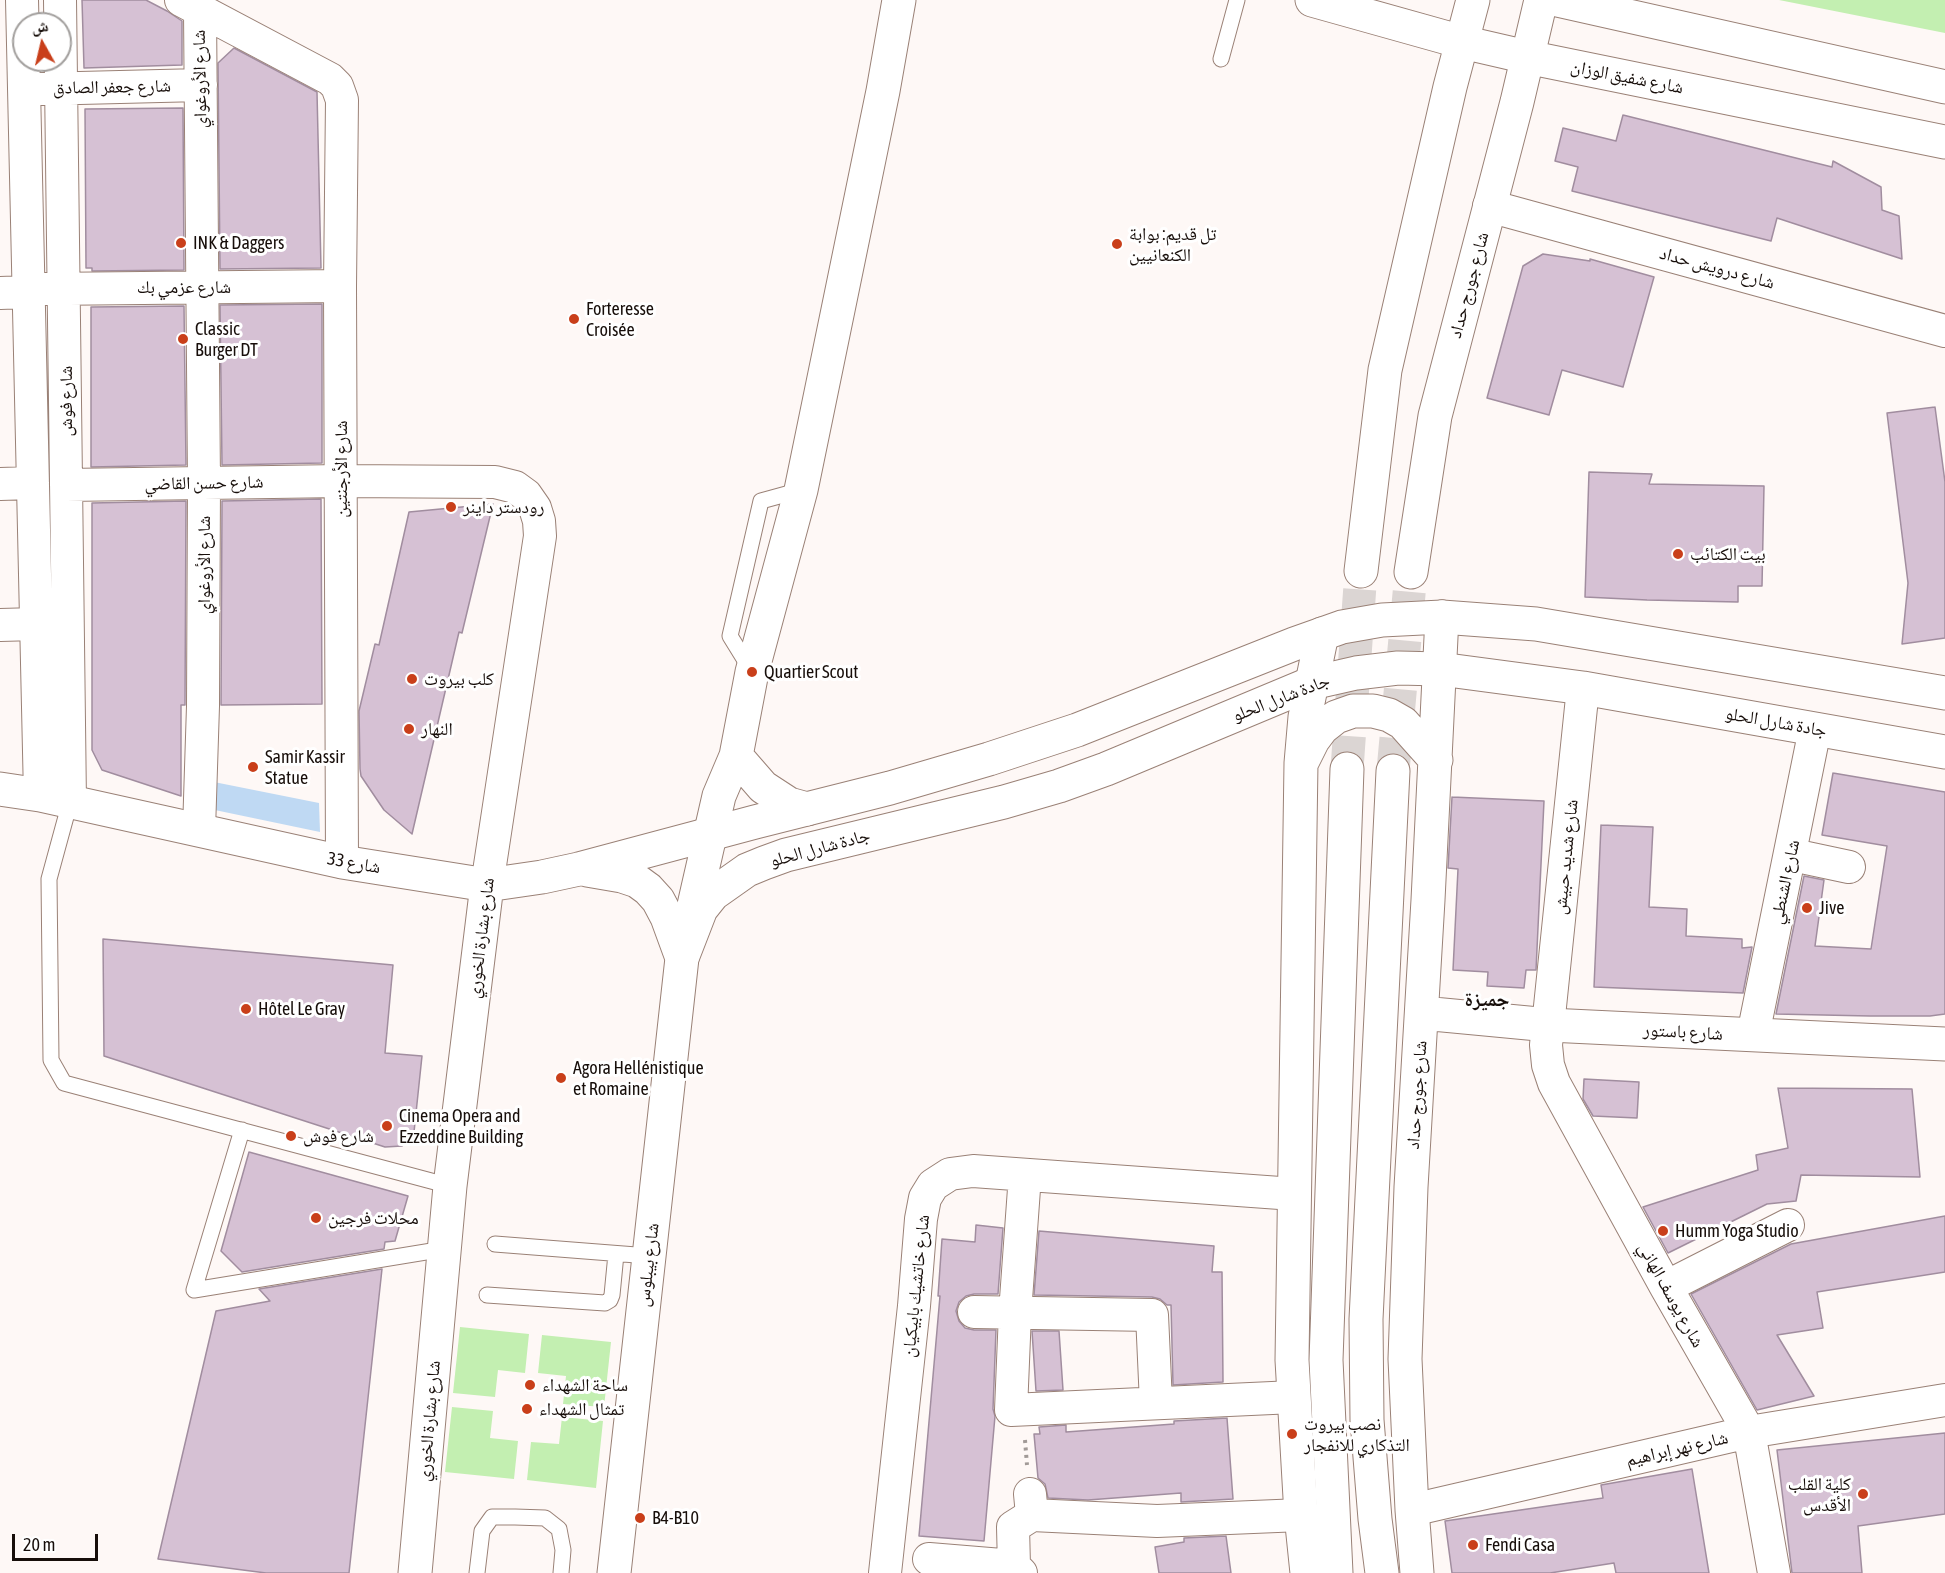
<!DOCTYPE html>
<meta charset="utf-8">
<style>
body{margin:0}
#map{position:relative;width:1945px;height:1573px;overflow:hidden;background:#fef8f6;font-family:"Asap Condensed","Noto Naskh Arabic",sans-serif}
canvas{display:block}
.north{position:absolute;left:12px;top:12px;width:60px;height:60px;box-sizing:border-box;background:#fff;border:2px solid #a29f9d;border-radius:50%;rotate:352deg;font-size:16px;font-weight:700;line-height:24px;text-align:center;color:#170e0a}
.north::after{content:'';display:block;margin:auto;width:21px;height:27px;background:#c93f1a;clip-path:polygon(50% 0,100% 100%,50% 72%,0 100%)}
.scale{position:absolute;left:12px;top:1534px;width:86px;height:27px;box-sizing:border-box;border:3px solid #170e0a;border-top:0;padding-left:8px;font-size:18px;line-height:21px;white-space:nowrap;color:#170e0a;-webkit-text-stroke:4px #fff;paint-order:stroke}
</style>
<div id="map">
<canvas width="1945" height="1573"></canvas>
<div class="north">ش</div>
<div class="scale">20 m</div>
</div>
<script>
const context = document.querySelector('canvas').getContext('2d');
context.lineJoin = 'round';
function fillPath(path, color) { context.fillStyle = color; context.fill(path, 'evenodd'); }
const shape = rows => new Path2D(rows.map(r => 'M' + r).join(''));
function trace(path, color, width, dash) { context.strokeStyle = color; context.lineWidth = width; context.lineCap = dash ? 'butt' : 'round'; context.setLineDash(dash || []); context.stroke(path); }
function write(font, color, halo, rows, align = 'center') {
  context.font = font + ' "Asap Condensed","Noto Naskh Arabic",sans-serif'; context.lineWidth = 6; context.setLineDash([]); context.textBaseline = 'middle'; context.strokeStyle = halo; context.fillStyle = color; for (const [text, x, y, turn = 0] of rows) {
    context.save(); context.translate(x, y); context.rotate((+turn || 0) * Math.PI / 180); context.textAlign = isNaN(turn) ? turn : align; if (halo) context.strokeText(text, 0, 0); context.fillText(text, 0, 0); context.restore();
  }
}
fillPath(shape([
 [1779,0,1945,0,1945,33],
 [460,1327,529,1334,525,1373,498,1370,495,1397,453,1393],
 [542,1335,611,1342,604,1407,563,1404,566,1376,538,1373],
 [452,1407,493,1411,490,1438,518,1441,514,1479,445,1472],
 [562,1417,603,1421,596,1488,527,1480,531,1442,559,1444]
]), '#c3efb1');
fillPath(shape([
 [209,781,319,803,320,832,210,809]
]), '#bfd9f3');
const building = shape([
 [82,0,146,0,167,11,182,21,182,65,84,68,82,0],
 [234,48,317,92,321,268,220,269,218,63,234,48],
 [183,108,184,270,92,271,92,268,86,268,85,109,183,108],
 [1623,115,1832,167,1833,161,1881,187,1882,210,1899,216,1902,259,1777,218,1771,241,1572,191,1578,167,1555,161,1563,128,1616,141,1623,115],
 [1543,254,1590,261,1590,259,1654,277,1623,387,1562,370,1549,415,1487,398,1523,266,1543,254],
 [322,304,322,463,222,465,220,305,322,304],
 [184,306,186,465,91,467,91,307,184,306],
 [1935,407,1945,482,1945,638,1902,644,1908,583,1887,413,1935,407],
 [1589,472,1652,474,1649,484,1764,486,1762,586,1738,586,1738,602,1647,600,1585,597,1589,472],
 [321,499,322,704,221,705,222,501,321,499],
 [186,501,185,705,181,705,181,796,102,770,92,750,92,503,186,501],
 [493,504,462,633,459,632,412,834,384,810,361,776,360,769,359,711,375,644,379,645,409,512,493,504],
 [1833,773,1945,792,1945,1014,1930,1016,1870,1016,1776,1014,1804,876,1824,880,1815,946,1871,949,1887,846,1822,835,1833,773],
 [1452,797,1544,801,1536,970,1526,970,1524,988,1487,986,1488,972,1453,970,1458,869,1448,868,1452,797],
 [1601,825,1653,827,1649,907,1687,909,1686,936,1742,939,1742,948,1752,947,1743,993,1594,987,1601,825],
 [103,939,393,965,385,1053,422,1056,414,1132,402,1146,385,1147,104,1056,103,939],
 [1584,1079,1639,1082,1637,1118,1593,1116,1583,1099,1584,1079],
 [1778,1088,1912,1089,1920,1177,1801,1175,1796,1201,1767,1204,1668,1253,1643,1207,1758,1170,1756,1155,1788,1148,1778,1088],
 [249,1152,408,1196,395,1241,385,1242,384,1249,242,1272,221,1251,249,1152],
 [1945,1216,1945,1272,1817,1292,1823,1328,1777,1335,1814,1396,1757,1410,1691,1294,1791,1244,1945,1216],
 [976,1225,1003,1228,998,1294,974,1294,966,1296,959,1302,956,1311,959,1321,965,1328,974,1330,996,1330,993,1409,995,1416,984,1541,919,1536,940,1296,938,1296,942,1239,975,1242,976,1225],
 [1039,1231,1214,1246,1212,1272,1222,1272,1223,1382,1173,1385,1171,1305,1167,1305,1160,1299,1152,1297,1034,1295,1039,1231],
 [382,1269,349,1573,266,1573,158,1559,216,1311,270,1301,259,1289,382,1269],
 [1032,1331,1059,1331,1063,1390,1036,1391,1032,1331],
 [1227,1418,1233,1499,1181,1502,1181,1493,1088,1500,1048,1498,1045,1484,1038,1478,1034,1434,1040,1434,1039,1427,1066,1425,1066,1432,1174,1424,1174,1421,1227,1418],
 [1945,1433,1945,1514,1858,1526,1862,1573,1792,1573,1777,1450,1945,1433],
 [1692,1469,1709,1573,1616,1573,1614,1563,1550,1573,1452,1573,1445,1521,1603,1498,1601,1485,1692,1469],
 [1226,1536,1231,1573,1159,1573,1155,1547,1184,1542,1184,1538,1226,1536]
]);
fillPath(building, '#d6c1d4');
trace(building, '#a18d9f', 1.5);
trace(shape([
 [1347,769,1361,571],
 [1393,771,1411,572]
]), '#dbd5d3', 33, [33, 16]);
const lane = shape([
 [1221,59,1237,0],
 [751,670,730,636,761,501,801,490],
 [70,802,49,879,51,1060,64,1083,450,1186],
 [242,1130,194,1290,444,1249],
 [495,1244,649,1256],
 [487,1295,605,1303,610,1300,612,1295,616,1254],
 [477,1573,482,1531,492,1517,515,1517,545,1518,559,1529,563,1550,561,1573]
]);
const street = shape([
 [22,0,40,795],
 [60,0,70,802],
 [181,0,330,79,337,86,342,100,340,286,342,862],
 [39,89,201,85],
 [1489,206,1945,331],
 [44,289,340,286],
 [0,293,28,292],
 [0,484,33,483],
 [66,485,341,481,495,482,515,487,526,495,535,508,539,521,540,536,487,885],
 [0,625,36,624],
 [1583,688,1546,1045,1548,1065,1554,1083,1666,1287,1749,1432,1774,1573],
 [199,830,203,706,204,483,200,11],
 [1790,857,1802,857,1849,867],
 [1753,1035,1815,729],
 [1025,1175,1015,1313,1011,1410,1294,1397],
 [1666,1287,1788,1225],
 [974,1312,1152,1315,1156,1403],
 [1412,1510,1749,1432,1945,1400],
 [1032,1515,1157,1521,1301,1515],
 [929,1559,1014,1566],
 [885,1573,914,1306,921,1219,925,1198,933,1185,950,1174,973,1171,1294,1194],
 [1021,1573,1014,1566,1013,1527,1032,1515,1030,1494]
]);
const secondary = shape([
 [1303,760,1313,740,1322,728,1336,717,1353,711,1373,711,1389,715,1403,723,1436,760],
 [0,789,40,795,342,862,487,885],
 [1422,1013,1549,1025,1945,1044],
 [1307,1573,1301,1515,1292,1360,1301,763,1305,717,1322,634],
 [1417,1573,1412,1510,1405,1359,1411,1187,1428,900,1442,617]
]);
const primary = shape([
 [1361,571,1385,370,1450,87,1473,0],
 [1411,572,1435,416,1517,102,1541,0],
 [587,870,622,876,637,881,648,889,658,900,667,917,682,958],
 [415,1573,450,1186,487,885,542,877,579,869,755,822,890,788,989,759,1077,730,1294,644,1342,627,1382,620,1442,617],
 [614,1573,682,958,701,909,713,894,747,870,764,863,786,855,1004,802,1059,786,1106,769,1312,683,1356,673,1398,668,1440,669],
 [1336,1573,1326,1360,1347,769],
 [1382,1573,1375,1519,1367,1420,1366,1319,1393,771]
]);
const highway = shape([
 [1312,0,1462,42,1527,57,1945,142],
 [1557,0,1945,87],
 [1442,617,1536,624,1945,693],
 [1440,669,1583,688,1945,752],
 [736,756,763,787,789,804,807,809],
 [682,958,719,796,736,756,752,672,801,490,883,91,899,0]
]);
trace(lane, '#9a8176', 17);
trace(street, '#9a8176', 34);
trace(secondary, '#9a8176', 35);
trace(primary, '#9a8176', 35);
trace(highway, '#9a8176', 35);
trace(shape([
 [1025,1440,1027,1465]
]), '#a19a97', 4, [3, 4.5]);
trace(lane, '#fff', 15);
trace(street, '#fff', 32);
trace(secondary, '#fff', 33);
trace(primary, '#fff', 33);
trace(highway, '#fff', 33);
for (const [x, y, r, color] of [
 [181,243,6,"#c93f1a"],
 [1117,244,6,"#c93f1a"],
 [574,319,6,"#c93f1a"],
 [183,339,6,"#c93f1a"],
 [451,507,6,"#c93f1a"],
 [1678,554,6,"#c93f1a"],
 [752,672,6,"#c93f1a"],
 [412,679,6,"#c93f1a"],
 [409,729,6,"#c93f1a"],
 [253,767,6,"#c93f1a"],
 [1807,908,6,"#c93f1a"],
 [246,1009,6,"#c93f1a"],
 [561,1078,6,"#c93f1a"],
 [387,1126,6,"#c93f1a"],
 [291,1136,6,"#c93f1a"],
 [316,1218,6,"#c93f1a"],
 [1663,1231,6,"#c93f1a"],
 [530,1385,6,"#c93f1a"],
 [527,1409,6,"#c93f1a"],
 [1292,1434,6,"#c93f1a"],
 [1863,1494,6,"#c93f1a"],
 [640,1518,6,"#c93f1a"],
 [1473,1545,6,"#c93f1a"]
]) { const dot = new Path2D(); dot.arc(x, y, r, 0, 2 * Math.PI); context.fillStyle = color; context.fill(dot); trace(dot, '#fff', 2); }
write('18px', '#170e0a', '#fff', [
 ["شارع شفيق الوزان",1627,77,11],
 ["شارع الأروغواي",200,79,-91],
 ["شارع جعفر الصادق",112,87,-1],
 ["شارع درويش حداد",1717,268,15],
 ["شارع جورج حداد",1469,285,-75],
 ["شارع عزمي بك",184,287],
 ["شارع فوش",66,401,-90],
 ["شارع الأرجنتين",341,469,-90],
 ["شارع حسن القاضي",204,483,-1],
 ["شارع الأروغواي",204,565,-90],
 ["جادة شارل الحلو",1281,698,-21],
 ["جادة شارل الحلو",1776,722,10],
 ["جادة شارل الحلو",820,848,-15],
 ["شارع شديد حبيش",1566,857,-84],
 ["شارع 33",354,863,10],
 ["شارع الشنطي",1785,882,-78],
 ["شارع بشارة الخوري",481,938,-83],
 ["شارع باستور",1683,1032,3],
 ["شارع جورج حداد",1417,1095,-86],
 ["شارع بيبلوس",648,1265,-83],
 ["شارع خاتشيك بابيكيان",916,1286,-84],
 ["شارع يوسف الهاني",1671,1295,61],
 ["شارع بشارة الخوري",429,1421,-85],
 ["شارع نهر إبراهيم",1677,1449,-13]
]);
write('18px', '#170e0a', '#fff', [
 ["تل قديم: بوابة",1129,234],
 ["الكنعانيين",1129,255],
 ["INK & Daggers",193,243],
 ["Forteresse",586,309],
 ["Croisée",586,330],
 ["Classic",195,329],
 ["Burger DT",195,350],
 ["رودستر داينر",463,507],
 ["بيت الكتائب",1690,554],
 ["Quartier Scout",764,672],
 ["كلب بيروت",424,679],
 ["النهار",421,729],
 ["Samir Kassir",265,757],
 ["Statue",265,778],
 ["Jive",1819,908],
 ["Hôtel Le Gray",258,1009],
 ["Agora Hellénistique",573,1068],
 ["et Romaine",573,1089],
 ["Cinema Opera and",399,1116],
 ["Ezzeddine Building",399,1137],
 ["شارع فوش",303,1136],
 ["محلات فرجين",328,1218],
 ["Humm Yoga Studio",1675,1231],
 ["ساحة الشهداء",542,1385],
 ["تمثال الشهداء",539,1409],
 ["نصب بيروت",1304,1424],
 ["التذكاري للانفجار",1304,1445],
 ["كلية القلب",1851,1484,"right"],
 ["الأقدس",1851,1505,"right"],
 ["B4-B10",652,1518],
 ["Fendi Casa",1485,1545]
], 'left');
write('bold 20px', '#170e0a', '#fff', [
 ["جميزة",1487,1000]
]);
</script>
